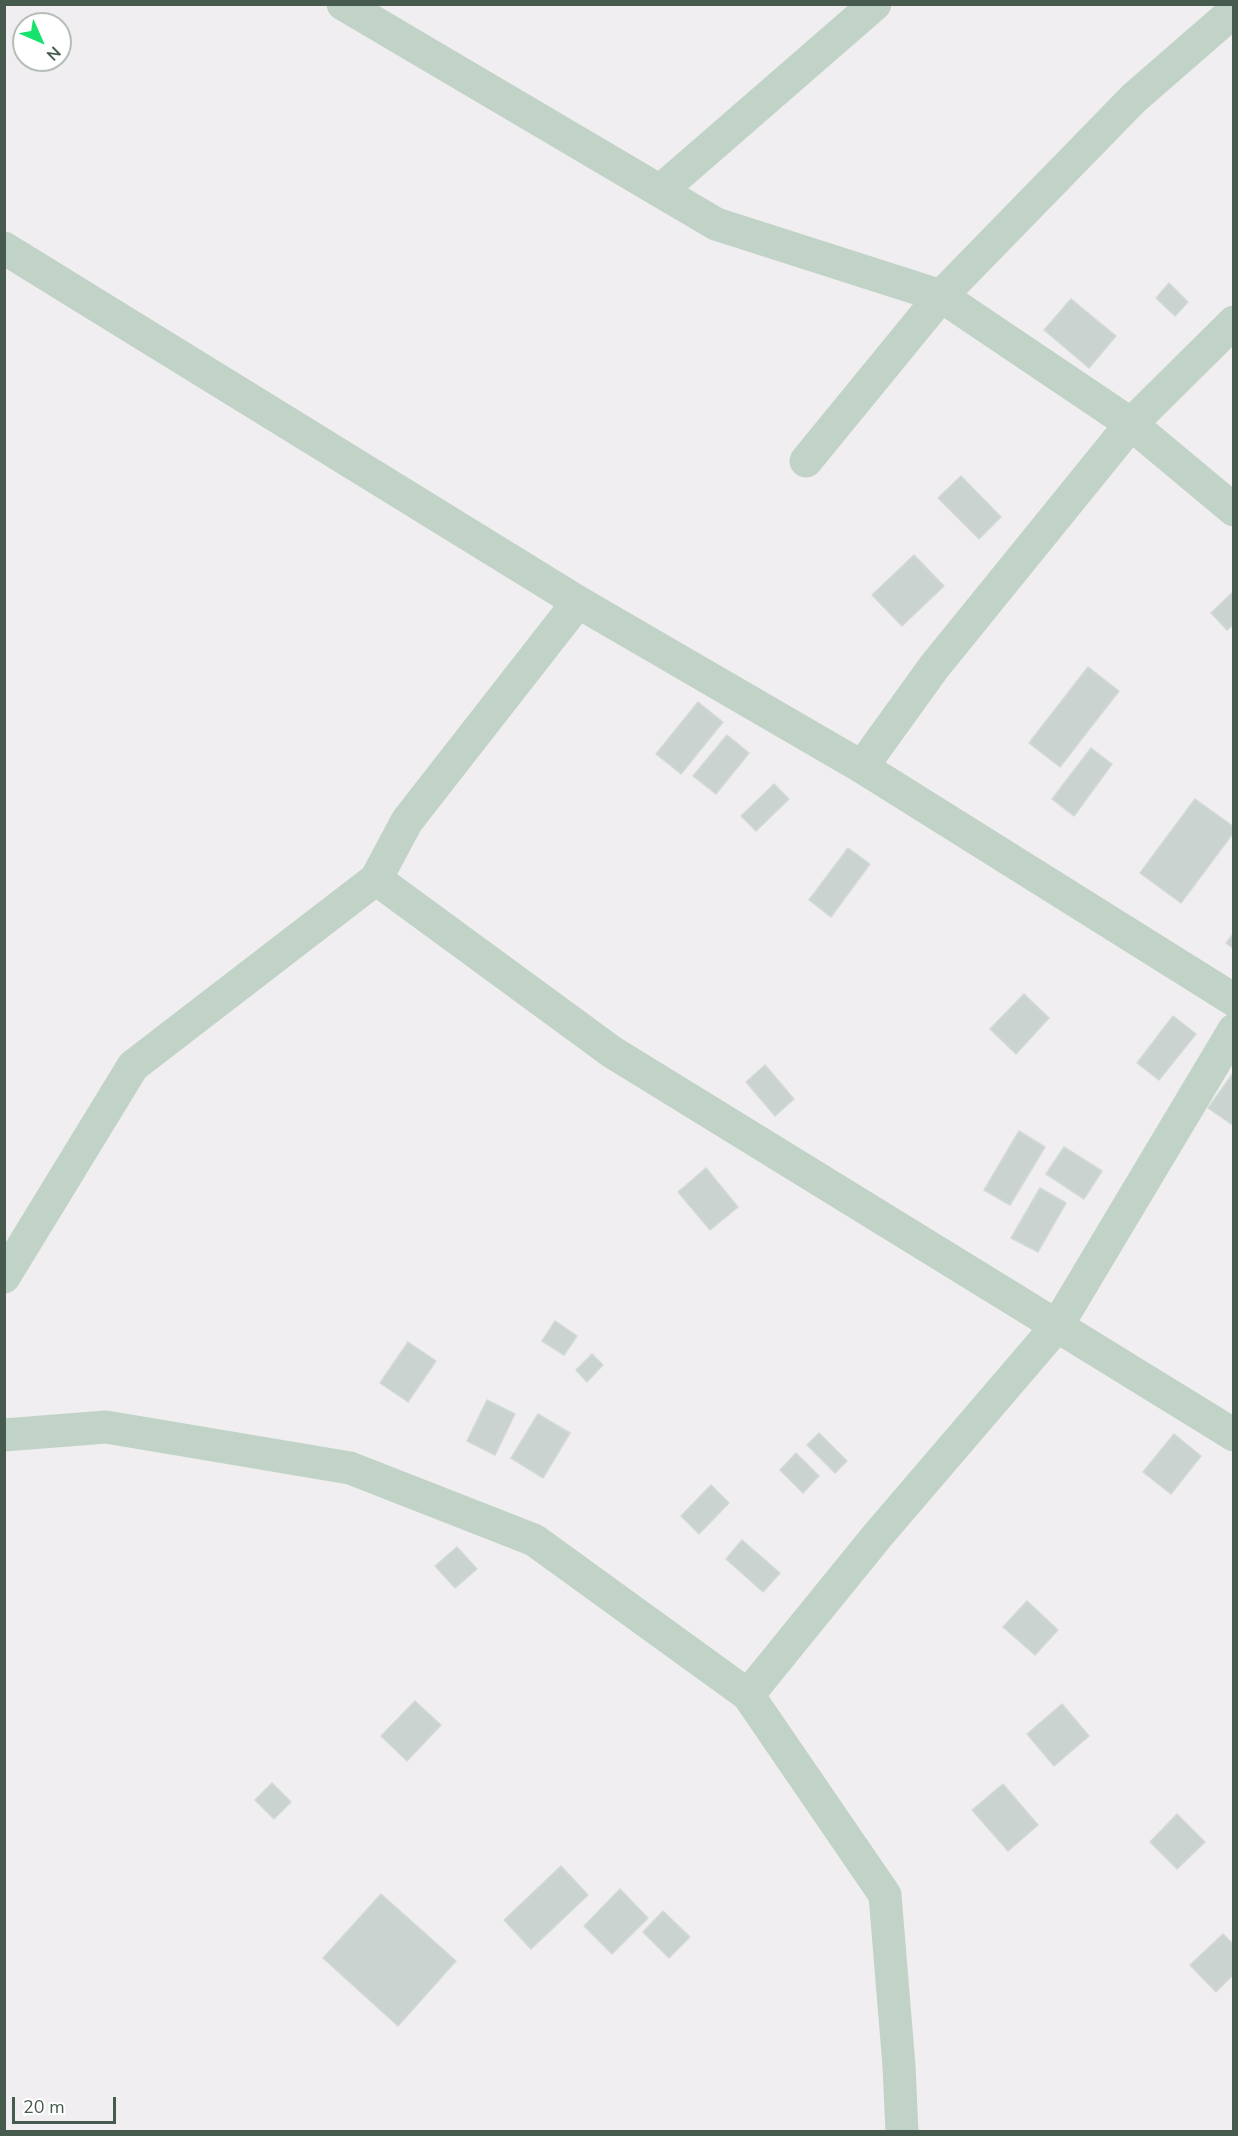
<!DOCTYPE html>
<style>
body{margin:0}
#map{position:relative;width:1238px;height:2136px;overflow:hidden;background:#f0eef1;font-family:"Nunito Sans",sans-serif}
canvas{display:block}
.frame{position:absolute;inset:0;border:6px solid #465b4d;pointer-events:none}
.north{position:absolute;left:12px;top:12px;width:60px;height:60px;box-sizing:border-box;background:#fff;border:2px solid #b5bdb8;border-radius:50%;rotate:135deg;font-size:16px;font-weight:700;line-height:24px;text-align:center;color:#465b4d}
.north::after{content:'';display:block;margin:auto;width:21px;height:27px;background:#16e26c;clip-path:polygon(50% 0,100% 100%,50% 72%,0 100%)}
.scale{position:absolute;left:12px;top:2097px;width:104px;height:27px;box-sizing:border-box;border:3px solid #465b4d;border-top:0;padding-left:8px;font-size:18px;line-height:21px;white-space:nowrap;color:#465b4d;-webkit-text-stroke:4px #fff;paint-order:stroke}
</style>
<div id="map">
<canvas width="1238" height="2136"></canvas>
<div class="frame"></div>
<div class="north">N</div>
<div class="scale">20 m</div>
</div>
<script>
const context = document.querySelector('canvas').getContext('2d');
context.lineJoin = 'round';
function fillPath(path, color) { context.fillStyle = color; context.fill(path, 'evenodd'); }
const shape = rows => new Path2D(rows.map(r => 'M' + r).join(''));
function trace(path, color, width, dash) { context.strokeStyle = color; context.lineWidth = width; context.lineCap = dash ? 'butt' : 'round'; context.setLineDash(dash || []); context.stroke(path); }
const building = shape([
 [1169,283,1188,302,1175,316,1156,298,1169,283],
 [1071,299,1116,336,1089,368,1044,330,1071,299],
 [961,476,1001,517,979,539,938,498,961,476],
 [914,555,944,586,902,626,872,595,914,555],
 [1234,591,1234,624,1227,630,1211,613,1234,591],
 [1088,667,1119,691,1060,767,1029,743,1088,667],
 [698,702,723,722,681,774,656,754,698,702],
 [727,735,749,753,716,794,693,776,727,735],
 [1091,748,1112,764,1074,816,1052,799,1091,748],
 [774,784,789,799,756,831,741,816,774,784],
 [1195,799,1234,827,1234,832,1181,903,1140,873,1195,799],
 [848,848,870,864,831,917,809,900,848,848],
 [1234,933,1234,949,1226,943,1234,933],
 [1024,994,1049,1018,1016,1054,990,1029,1024,994],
 [1173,1016,1196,1034,1159,1080,1137,1063,1173,1016],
 [765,1065,794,1099,775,1116,746,1082,765,1065],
 [1234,1072,1234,1126,1208,1108,1234,1072],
 [1019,1131,1045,1147,1010,1205,984,1190,1019,1131],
 [1064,1147,1102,1171,1084,1199,1046,1174,1064,1147],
 [706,1168,738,1207,710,1230,678,1192,706,1168],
 [1040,1188,1066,1203,1038,1252,1011,1238,1040,1188],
 [555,1321,577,1336,564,1355,542,1341,555,1321],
 [408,1342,436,1361,408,1402,380,1383,408,1342],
 [592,1354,603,1365,587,1382,576,1370,592,1354],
 [487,1400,515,1414,495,1455,467,1441,487,1400],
 [538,1414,570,1433,543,1478,511,1458,538,1414],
 [819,1433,847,1461,835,1473,807,1445,819,1433],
 [1174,1434,1201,1456,1171,1494,1143,1472,1174,1434],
 [796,1453,819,1476,803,1493,780,1470,796,1453],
 [711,1485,729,1503,699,1534,681,1516,711,1485],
 [742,1540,780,1573,763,1592,726,1559,742,1540],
 [457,1547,477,1569,455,1588,435,1566,457,1547],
 [1027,1601,1058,1630,1035,1655,1003,1627,1027,1601],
 [415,1701,441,1725,407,1761,381,1736,415,1701],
 [1062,1704,1089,1736,1054,1766,1027,1734,1062,1704],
 [272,1783,291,1802,274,1819,255,1800,272,1783],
 [1003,1784,1038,1825,1008,1851,972,1810,1003,1784],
 [1177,1814,1205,1842,1177,1869,1150,1842,1177,1814],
 [561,1866,588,1895,531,1949,504,1920,561,1866],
 [620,1889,648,1918,612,1954,584,1926,620,1889],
 [381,1894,456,1961,398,2026,323,1958,381,1894],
 [663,1911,690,1937,669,1958,643,1932,663,1911],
 [1223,1934,1234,1945,1234,1974,1216,1992,1190,1965,1223,1934]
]);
fillPath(building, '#cad3d0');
trace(building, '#d2dad6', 1.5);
trace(shape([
 [343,4,716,224,941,296,1131,424,1234,510],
 [660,191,875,4],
 [4,248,578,602,862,767,1234,1000],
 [806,461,941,296,1134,98,1234,11],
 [862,767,934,667,1131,424,1234,322],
 [376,879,612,1052,1234,1435],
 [4,1277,133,1066,376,879,407,821,578,602],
 [4,1435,106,1427,350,1468,534,1540,748,1695,885,1895,899,2066,902,2132],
 [748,1695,878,1535,1057,1326,1234,1030]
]), '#c1d3c6', 33);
</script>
